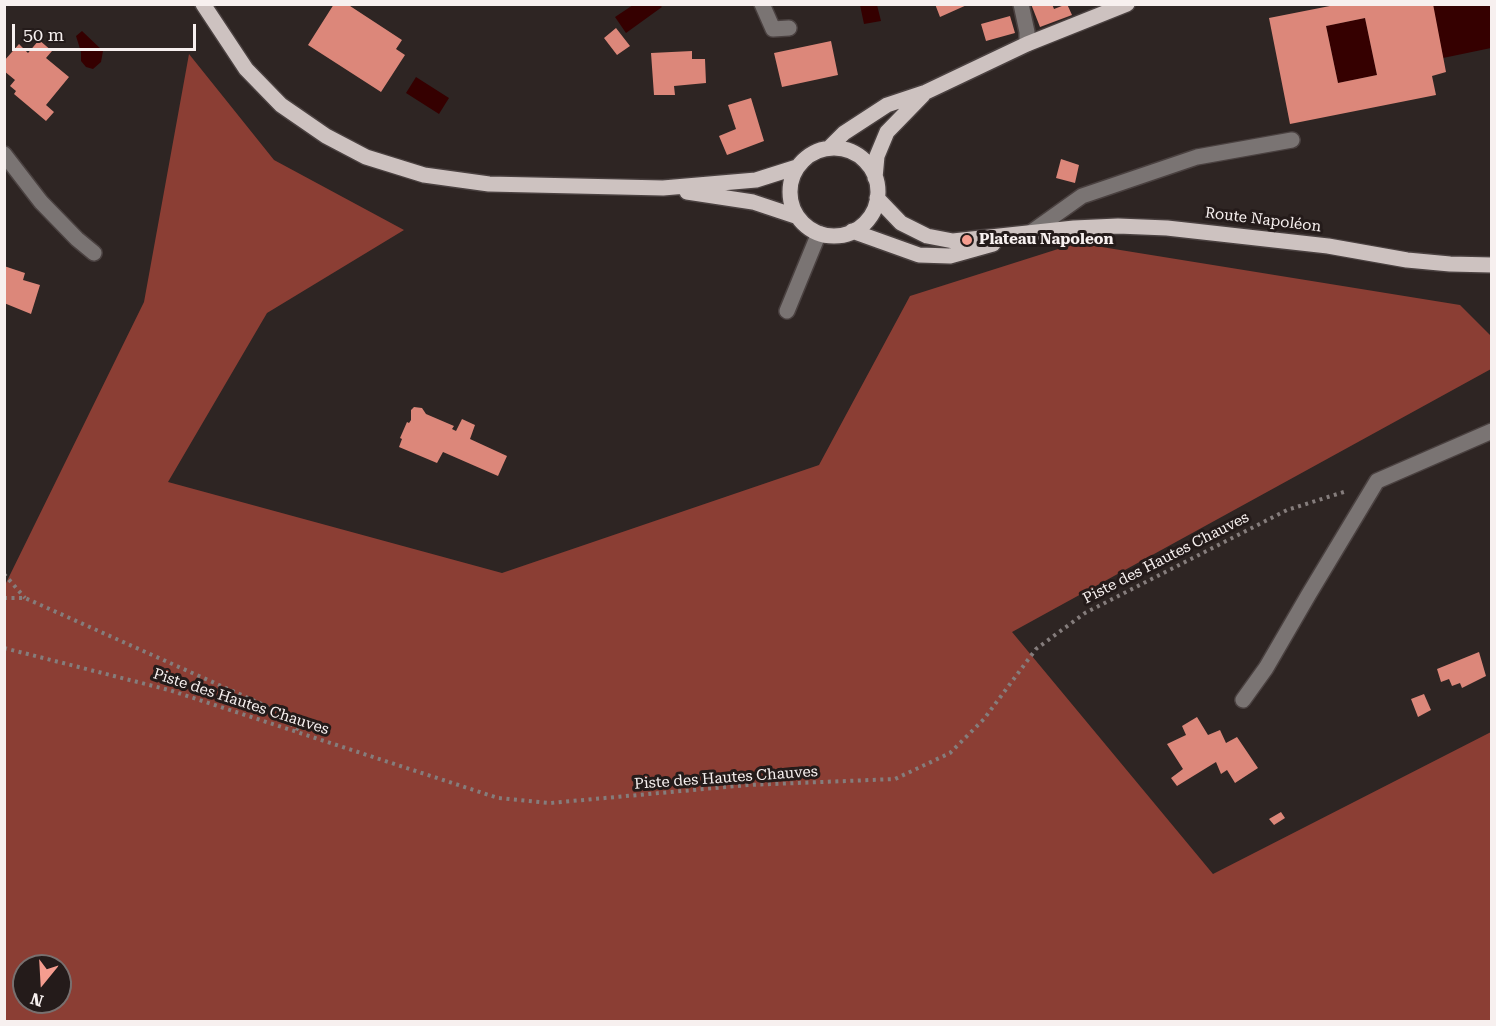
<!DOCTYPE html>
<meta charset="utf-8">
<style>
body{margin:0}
#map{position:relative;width:1496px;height:1026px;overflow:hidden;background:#2e2523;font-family:"Roboto Serif",serif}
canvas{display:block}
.frame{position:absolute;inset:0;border:6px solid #f7f0ef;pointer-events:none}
.north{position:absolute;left:12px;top:954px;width:60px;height:60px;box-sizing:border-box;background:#241b1a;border:2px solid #78706f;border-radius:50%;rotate:198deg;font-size:16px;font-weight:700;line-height:24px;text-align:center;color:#f7f0ef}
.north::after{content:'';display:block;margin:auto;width:21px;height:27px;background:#f59d8f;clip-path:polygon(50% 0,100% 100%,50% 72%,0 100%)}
.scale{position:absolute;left:12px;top:24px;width:184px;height:27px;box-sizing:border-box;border:3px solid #f7f0ef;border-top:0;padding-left:8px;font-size:18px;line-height:21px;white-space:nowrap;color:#f7f0ef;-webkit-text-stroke:4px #241b1a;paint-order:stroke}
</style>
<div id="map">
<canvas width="1496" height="1026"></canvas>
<div class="frame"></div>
<div class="north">N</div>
<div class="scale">50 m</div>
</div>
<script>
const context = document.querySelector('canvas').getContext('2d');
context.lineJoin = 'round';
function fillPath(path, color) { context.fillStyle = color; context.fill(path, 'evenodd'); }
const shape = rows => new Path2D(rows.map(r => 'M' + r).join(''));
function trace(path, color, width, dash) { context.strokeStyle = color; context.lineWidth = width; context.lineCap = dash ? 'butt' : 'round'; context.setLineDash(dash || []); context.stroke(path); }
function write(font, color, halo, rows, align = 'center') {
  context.font = font + ' "Roboto Serif",serif'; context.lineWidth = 6; context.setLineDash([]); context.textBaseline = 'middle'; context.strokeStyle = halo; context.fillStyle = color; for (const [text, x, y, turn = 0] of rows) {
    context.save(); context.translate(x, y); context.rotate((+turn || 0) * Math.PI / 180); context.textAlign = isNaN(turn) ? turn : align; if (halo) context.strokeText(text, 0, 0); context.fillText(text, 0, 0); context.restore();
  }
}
fillPath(shape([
 [189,54,274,160,404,230,267,313,168,482,502,573,819,465,910,296,1077,243,1460,305,1491,336,1491,369,1012,632,1213,874,1491,732,1491,1021,5,1021,5,585,144,302],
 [24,966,60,966,60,1002,24,1002]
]), '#8b3e34');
fillPath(shape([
 [1439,4,1491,5,1491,48,1443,58,1433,6],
 [633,5,660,5,662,7,626,33,615,17],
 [860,5,877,5,881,21,864,24],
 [1365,18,1377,75,1338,83,1326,26],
 [82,31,103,51,101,62,93,69,86,67,81,61,81,52,76,36],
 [416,77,449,98,439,114,406,93]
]), '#350000');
fillPath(shape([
 [334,4,347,4,402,40,396,49,405,55,381,92,308,45],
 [935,4,969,4,940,17],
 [1031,4,1052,4,1054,9,1067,4,1072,15,1040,27],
 [1340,4,1433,4,1446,72,1432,76,1436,95,1290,124,1269,18],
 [1365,18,1377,75,1338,83,1326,26],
 [1010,16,1015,33,986,41,981,24],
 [616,28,630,46,617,55,604,38],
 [39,40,52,51,46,58,69,77,46,105,54,112,46,121,14,94,16,91,10,86,15,80,4,71,4,61,19,44,28,53],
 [831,41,838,75,782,87,774,53],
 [692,51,692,59,705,59,706,83,674,86,675,95,654,95,651,53],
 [751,98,764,141,727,155,719,136,736,129,728,105],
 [1061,159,1079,165,1075,183,1056,178],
 [4,266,25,273,23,280,40,285,31,314,4,303],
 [414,407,422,408,426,414,454,426,452,429,456,431,462,419,475,425,470,439,507,456,498,476,443,452,437,463,399,447,402,439,400,438,407,422,409,423,411,420,411,410],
 [1479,652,1486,676,1462,688,1460,683,1452,686,1449,679,1441,682,1437,669],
 [1424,694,1431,710,1418,717,1411,699],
 [1197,717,1208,735,1220,730,1226,743,1237,737,1258,768,1235,783,1227,770,1221,774,1216,762,1177,786,1171,778,1183,769,1167,744,1186,735,1182,726],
 [1281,812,1285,818,1274,825,1269,819]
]), '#dc877a');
const minor = shape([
 [762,4,773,29,789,28],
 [1021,4,1027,32,1027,44],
 [4,154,41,202,77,239,94,253],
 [1030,233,1082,196,1197,157,1292,140],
 [787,311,819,233],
 [1243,700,1266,668,1309,594,1377,481,1492,431]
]);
const major = shape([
 [203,4,246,69,281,105,326,136,366,157,424,175,489,184,663,188,756,180,797,167],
 [829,148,844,133,887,105,926,92,1027,44,1127,4],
 '790 192a44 44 0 1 1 88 0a44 44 0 1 1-88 0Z',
 [875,178,877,156,887,132,923,95],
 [687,192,753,202,798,217],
 [877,198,901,223,927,236,953,241,1074,228,1118,226,1167,228,1328,246,1407,260,1450,264,1492,265],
 [852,231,919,255,950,256,993,244]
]);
trace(minor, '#4a4140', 18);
trace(major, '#4a4140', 18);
trace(shape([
 [4,574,25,598],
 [4,598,25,598,266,706,302,732],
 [4,648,169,690,498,798,550,803,748,785,895,779,950,753,984,719,1036,649,1085,613,1287,510,1347,491]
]), '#857d7c', 4, [3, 4.5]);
trace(minor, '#7a7473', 15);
trace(major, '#cdc2c0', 15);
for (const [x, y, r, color] of [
 [967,240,6,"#f59d8f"]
]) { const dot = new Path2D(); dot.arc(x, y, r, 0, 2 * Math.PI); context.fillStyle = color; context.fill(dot); trace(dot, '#241b1a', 2); }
write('15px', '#f7f0ef', '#241b1a', [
 ["Route Napoléon",1263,220,7],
 ["Piste des Hautes Chauves",1166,558,-27],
 ["Piste des Hautes Chauves",241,702,18],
 ["Piste des Hautes Chauves",726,778,-4]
]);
write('bold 15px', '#f7f0ef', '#241b1a', [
 ["Plateau Napoleon",979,240]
], 'left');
</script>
